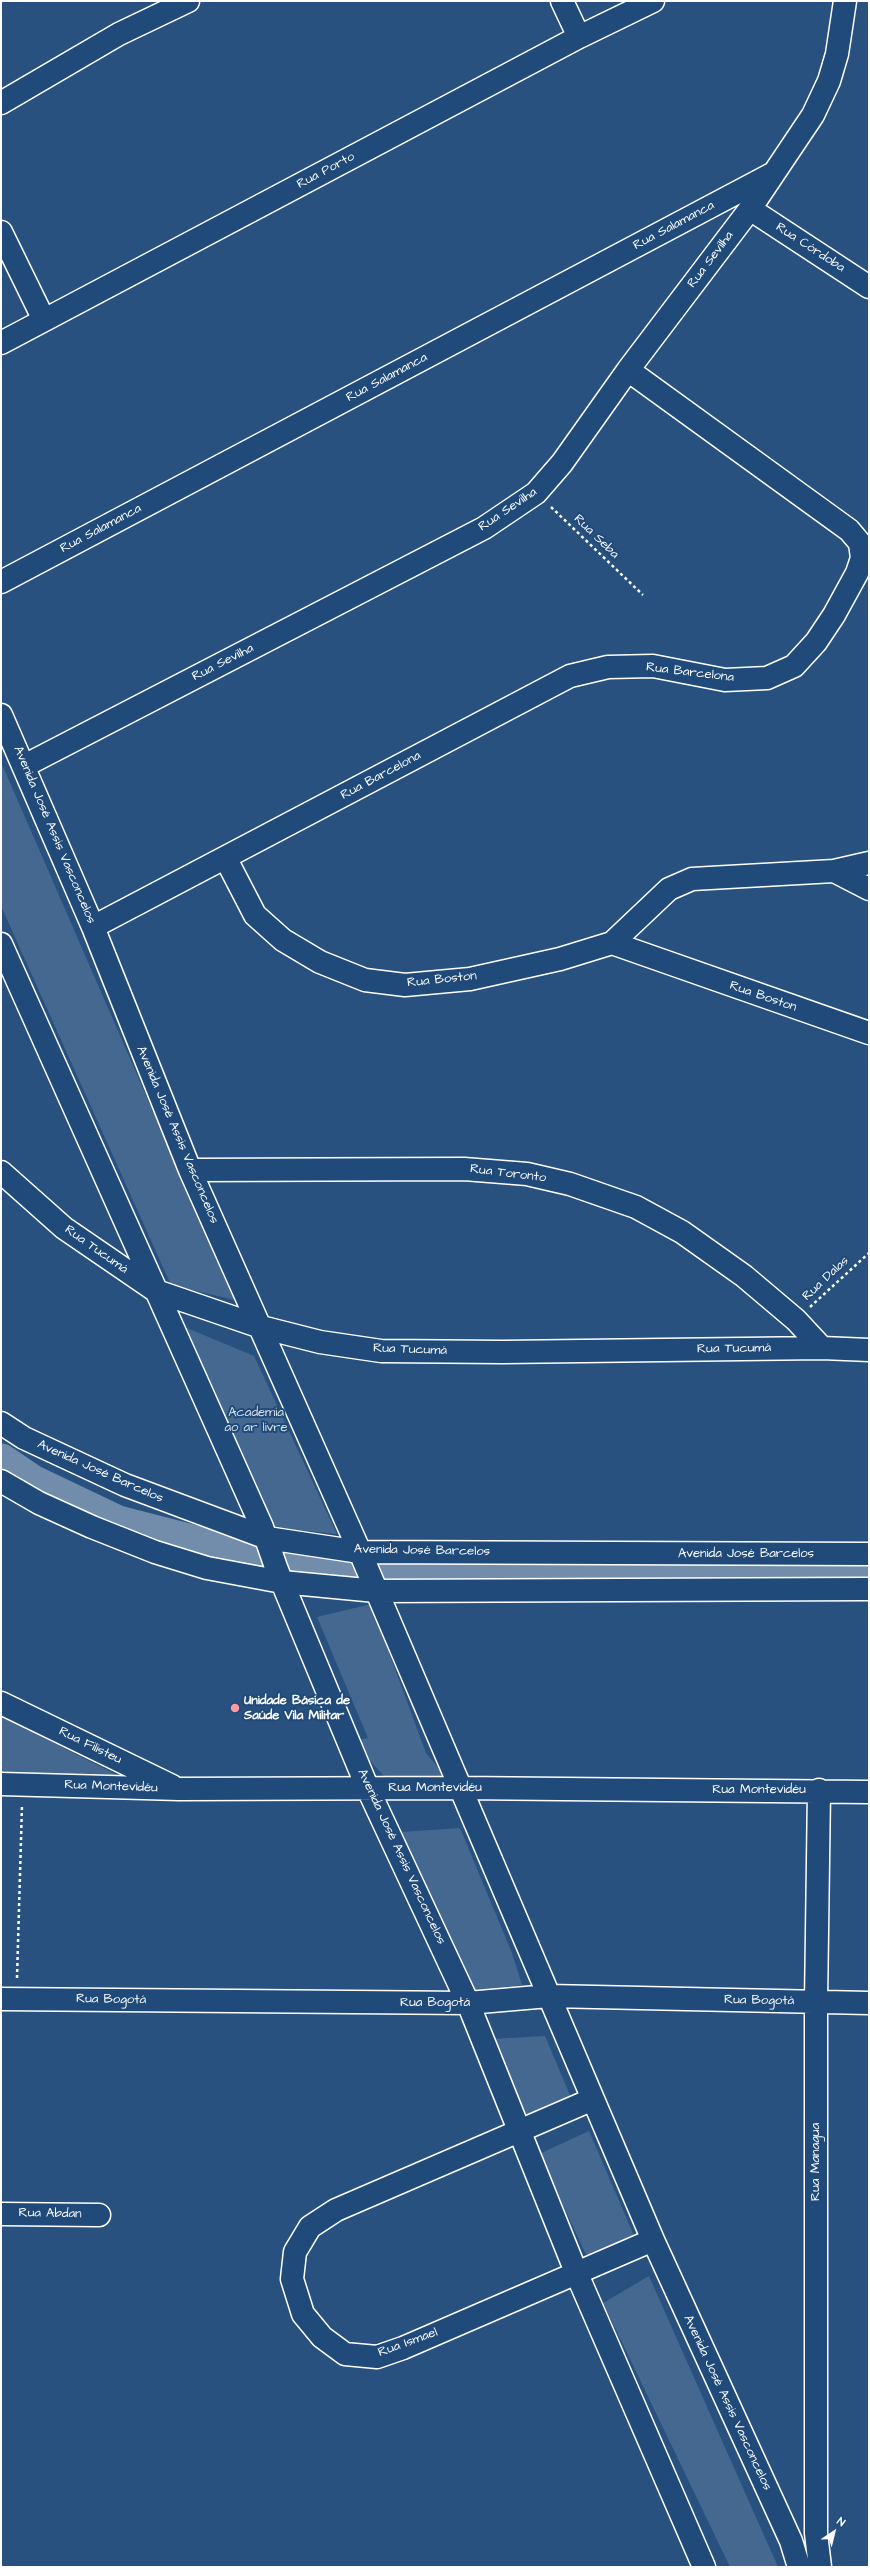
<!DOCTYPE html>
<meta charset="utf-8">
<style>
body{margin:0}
#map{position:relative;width:870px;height:2568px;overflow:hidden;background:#28517f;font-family:"Architects Daughter",sans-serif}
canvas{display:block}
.frame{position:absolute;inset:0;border:2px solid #fff;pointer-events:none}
.north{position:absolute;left:814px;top:2512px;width:40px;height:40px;-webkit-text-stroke:3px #1f4a7a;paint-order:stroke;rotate:35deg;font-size:11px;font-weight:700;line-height:16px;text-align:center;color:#fff}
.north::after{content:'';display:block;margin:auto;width:14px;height:18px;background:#fff;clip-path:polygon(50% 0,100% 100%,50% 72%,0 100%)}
</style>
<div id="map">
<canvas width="870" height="2568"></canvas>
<div class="frame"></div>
<div class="north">N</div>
</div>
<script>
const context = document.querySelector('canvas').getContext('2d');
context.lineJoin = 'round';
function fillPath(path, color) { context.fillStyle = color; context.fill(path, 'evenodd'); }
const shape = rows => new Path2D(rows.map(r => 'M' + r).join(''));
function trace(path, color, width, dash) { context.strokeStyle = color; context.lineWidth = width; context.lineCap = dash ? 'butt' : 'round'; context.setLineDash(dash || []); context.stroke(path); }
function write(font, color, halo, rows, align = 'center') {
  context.font = font + ' "Architects Daughter",sans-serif'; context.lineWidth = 4; context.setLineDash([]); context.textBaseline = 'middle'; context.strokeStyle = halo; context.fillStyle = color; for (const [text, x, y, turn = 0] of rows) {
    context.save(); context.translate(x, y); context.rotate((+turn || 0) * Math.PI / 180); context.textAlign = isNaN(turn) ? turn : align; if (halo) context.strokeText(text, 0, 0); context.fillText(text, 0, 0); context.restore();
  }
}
fillPath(shape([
 [1,762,235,1300,171,1285,1,906],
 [187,1328,254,1356,337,1534,268,1527],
 [371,1604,426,1753,447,1778,384,1776,352,1741,368,1738,317,1617],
 [1,1716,119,1776,1,1775],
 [460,1828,512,1953,522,1985,470,1991,401,1832],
 [545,2036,572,2100,528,2121,492,2039],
 [589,2131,635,2238,590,2263,539,2154],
 [649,2276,778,2567,730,2567,603,2303]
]), '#446890');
trace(shape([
 [1,1461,32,1482,118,1523,289,1567,345,1575,869,1577]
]), '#718dab', 35);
const minor = shape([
 [562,1,579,37],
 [1,103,119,34,188,1],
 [750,209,869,287],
 [1,232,44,320],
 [1,343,579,37,653,1],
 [1,582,772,174],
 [1,715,93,927,190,1170,360,1552,653,2240,791,2541,799,2567],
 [24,766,484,528,536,493,562,463,628,370,750,209,813,115,829,81,837,54,845,1],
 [226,859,255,915,283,940,320,962,365,980,405,985,470,979,560,959,612,943,669,889,692,879,834,871,869,863],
 [834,871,869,889],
 [93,927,570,676,608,667,653,666,725,680,767,678,794,666,816,642,834,615,857,573,862,558,860,543,849,530,628,370],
 [612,943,869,1033],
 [1,944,262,1527,277,1570,368,1789,468,2003,576,2272,704,2567],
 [190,1170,464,1169,527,1174,570,1184,636,1207,682,1232,744,1276,796,1320,822,1348],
 [1,1172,64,1228,156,1291,261,1327,320,1342,381,1351,503,1352,822,1348,869,1350],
 [1,1423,24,1438,125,1485,267,1538,360,1552,869,1554],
 [1,1481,39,1503,92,1527,155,1552,207,1568,282,1582,376,1591,869,1589],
 [1,1703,172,1786],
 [1,1784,179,1789,460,1788,869,1792],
 [819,1790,816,2003,816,2533,820,2567],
 [1,1999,468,2003,549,1996,869,2003],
 [591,2100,336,2210,310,2227,295,2252,292,2279,303,2314,322,2337,345,2354,377,2357,403,2348,653,2240],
 [1,2214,99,2215]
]);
trace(minor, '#fff', 25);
trace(shape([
 [551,507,643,595],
 [810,1307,869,1253],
 [17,1978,22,1805]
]), '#fff', 2.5, [3, 3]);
trace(minor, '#1f4a7a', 22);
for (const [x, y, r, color] of [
 [235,1708,5,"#ff9aa2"]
]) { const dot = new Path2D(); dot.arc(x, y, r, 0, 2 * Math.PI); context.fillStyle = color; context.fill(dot); trace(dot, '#1f4a7a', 1.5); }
write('13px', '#fff', '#1f4a7a', [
 ["Rua Porto",326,171,-28],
 ["Rua Salamanca",674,226,-28],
 ["Rua Córdoba",810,248,33],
 ["Rua Sevilha",711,260,-53],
 ["Rua Salamanca",387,378,-28],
 ["Rua Sevilha",508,510,-34],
 ["Rua Salamanca",101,529,-28],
 ["Rua Seba",596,537,44],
 ["Rua Sevilha",223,663,-27],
 ["Rua Barcelona",690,673,7],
 ["Rua Barcelona",381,776,-28],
 ["Avenida José Assis Vasconcelos",54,835,67],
 ["Rua Boston",442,980,-6],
 ["Rua Boston",763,997,19],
 ["Avenida José Assis Vasconcelos",177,1135,67],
 ["Rua Toronto",508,1174,7],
 ["Rua Tucumá",96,1250,35],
 ["Rua Dalas",826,1279,-43],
 ["Rua Tucumá",734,1349,-1],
 ["Rua Tucumá",410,1350,2],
 ["Avenida José Barcelos",100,1472,24],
 ["Avenida José Barcelos",422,1551,1],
 ["Avenida José Barcelos",746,1554],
 ["Rua Filisteu",90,1746,26],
 ["Rua Montevidéu",111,1787,2],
 ["Rua Montevidéu",435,1788],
 ["Rua Montevidéu",759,1790],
 ["Avenida José Assis Vasconcelos",401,1857,65],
 ["Rua Bogotá",111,2000,1],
 ["Rua Bogotá",759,2001,1],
 ["Rua Bogotá",435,2003],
 ["Rua Managua",816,2162,-90],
 ["Rua Abdan",50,2214,1],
 ["Rua Ismael",408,2343,-20],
 ["Avenida José Assis Vasconcelos",727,2403,65]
]);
write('13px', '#dae1e9', '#1f4a7a', [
 ["Academia",256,1413],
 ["ao ar livre",256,1428]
]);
write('bold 13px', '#fff', '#1f4a7a', [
 ["Unidade Básica de",244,1701],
 ["Saúde Vila Militar",244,1716]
], 'left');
</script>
